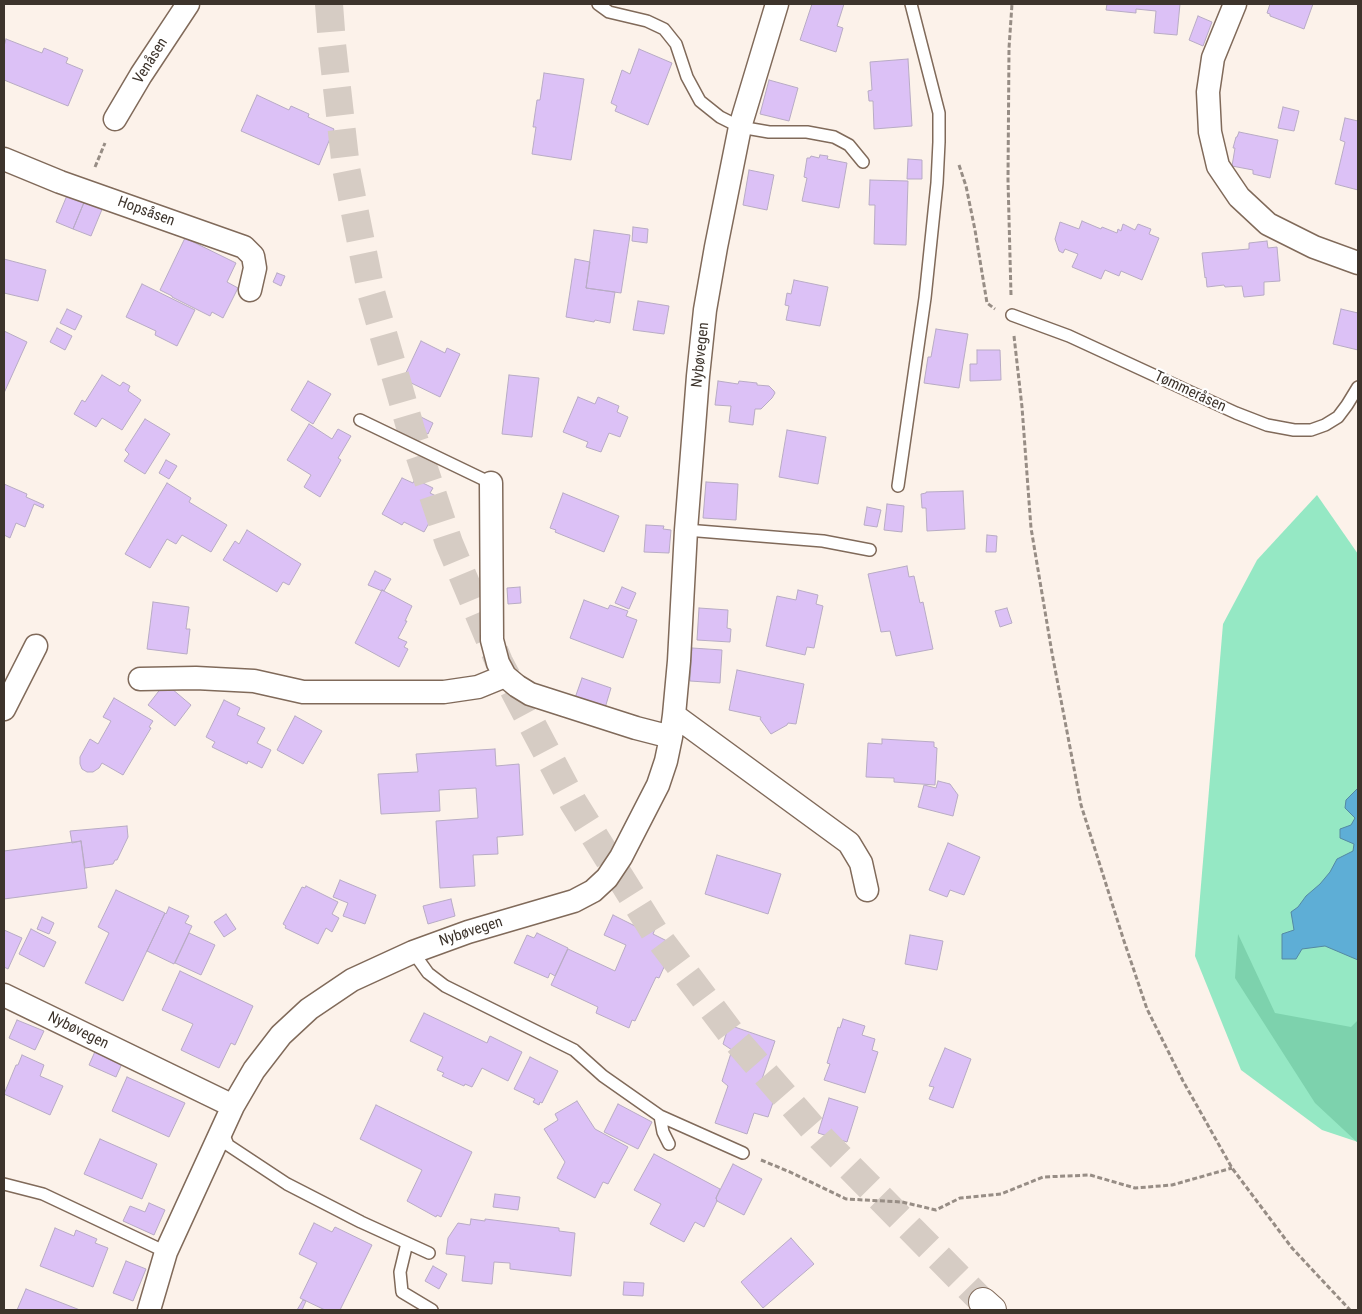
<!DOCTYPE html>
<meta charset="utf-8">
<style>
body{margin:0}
#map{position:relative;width:1362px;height:1314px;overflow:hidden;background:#fcf2ea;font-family:"Roboto Condensed",sans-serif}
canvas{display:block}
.frame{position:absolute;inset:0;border:5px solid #3d342c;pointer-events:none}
</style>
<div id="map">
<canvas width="1362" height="1314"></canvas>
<div class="frame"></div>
</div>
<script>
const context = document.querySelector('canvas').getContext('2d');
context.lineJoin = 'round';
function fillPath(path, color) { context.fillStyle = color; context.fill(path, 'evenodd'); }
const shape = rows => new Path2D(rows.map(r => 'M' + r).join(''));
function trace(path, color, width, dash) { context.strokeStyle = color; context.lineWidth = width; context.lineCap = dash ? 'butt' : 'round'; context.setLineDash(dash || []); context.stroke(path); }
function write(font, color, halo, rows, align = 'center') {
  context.font = font + ' "Roboto Condensed",sans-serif'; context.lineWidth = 4.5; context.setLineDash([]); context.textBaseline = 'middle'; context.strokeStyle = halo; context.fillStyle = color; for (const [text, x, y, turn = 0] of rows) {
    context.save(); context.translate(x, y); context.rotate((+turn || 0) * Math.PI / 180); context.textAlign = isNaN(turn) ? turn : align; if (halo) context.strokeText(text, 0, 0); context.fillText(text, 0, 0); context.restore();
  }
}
fillPath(shape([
 [1317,495,1358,554,1358,1142,1322,1130,1241,1070,1195,956,1223,624,1257,560]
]), '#95e8c4');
fillPath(shape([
 [1238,934,1275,1013,1351,1027,1358,1020,1358,1143,1315,1103,1235,978]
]), '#7dd2ad');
const water = shape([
 [1358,788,1358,960,1325,946,1302,949,1296,959,1282,959,1282,934,1294,930,1291,912,1298,907,1306,896,1320,884,1330,872,1337,859,1353,851,1354,844,1340,838,1340,829,1351,825,1355,818,1345,808,1346,800,1358,788]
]);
fillPath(water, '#5eaed6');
trace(water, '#5489a3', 1);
const building = shape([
 [812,4,844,4,837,26,843,28,836,52,800,40,812,4],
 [1107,4,1180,4,1177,35,1154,33,1156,11,1136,9,1136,13,1106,10,1107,4],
 [1270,4,1313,4,1304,29,1270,16,1270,14,1267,13,1270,4],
 [1198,16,1212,22,1203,46,1189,40,1198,16],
 [6,39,42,53,44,48,68,58,66,63,83,70,68,106,4,80,4,46,6,39],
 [639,49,672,63,648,125,615,111,617,106,611,103,622,70,630,74,639,49],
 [908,59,912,126,874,129,873,101,869,101,868,91,872,90,870,62,908,59],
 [544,73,584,79,571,160,532,154,536,127,533,127,537,100,540,100,544,73],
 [769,80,798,88,789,121,760,114,769,80],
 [257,95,289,110,291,106,309,114,308,117,334,129,319,165,241,131,257,95],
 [1283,107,1299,111,1294,131,1278,128,1283,107],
 [1345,118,1358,121,1358,190,1335,184,1345,142,1340,140,1345,118],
 [1239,132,1278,140,1270,178,1253,174,1253,170,1232,166,1235,148,1233,148,1236,137,1237,137,1239,132],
 [820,155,828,156,827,159,847,163,839,208,802,201,807,178,804,177,807,158,810,158,811,156,819,158,820,155],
 [908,159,922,160,922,179,907,179,908,159],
 [749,170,774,175,767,210,743,205,749,170],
 [870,180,908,181,906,245,874,244,875,205,869,205,870,180],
 [68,193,85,200,73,229,56,222,68,193],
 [85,200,103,207,91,236,73,229,85,200],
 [1082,221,1101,229,1102,227,1117,233,1118,229,1121,231,1123,224,1135,230,1138,224,1151,229,1149,234,1159,238,1142,280,1121,271,1119,276,1105,270,1101,279,1072,267,1078,254,1065,249,1063,253,1059,251,1055,239,1060,222,1079,229,1082,221],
 [633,227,648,229,647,243,632,241,633,227],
 [594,230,630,235,621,293,586,288,594,230],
 [185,238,236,263,227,282,238,288,223,318,212,312,210,316,172,297,172,296,160,290,185,238],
 [1267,241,1268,248,1277,247,1280,281,1264,282,1264,295,1244,297,1242,286,1225,287,1224,285,1207,287,1206,277,1205,278,1202,253,1249,249,1249,243,1267,241],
 [4,259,46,270,38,301,4,293,4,259],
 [575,259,590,262,586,288,615,292,610,323,595,320,594,322,566,317,575,259],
 [277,273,285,276,281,286,273,282,277,273],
 [794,280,828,287,820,326,786,320,789,306,785,305,787,293,791,294,794,280],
 [142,284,195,310,177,346,155,335,156,331,126,317,142,284],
 [638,301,669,306,664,334,633,330,638,301],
 [67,309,82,316,75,330,60,323,67,309],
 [1341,309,1358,313,1358,350,1333,344,1341,309],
 [57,328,72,336,65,350,50,342,57,328],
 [936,329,968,334,959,388,924,383,928,357,931,357,936,329],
 [4,331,27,342,4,393,4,331],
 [421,341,445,353,447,348,460,354,440,397,403,379,421,341],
 [977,350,1000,350,1001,380,970,381,970,364,977,364,977,350],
 [102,375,120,386,123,382,130,386,128,391,141,400,122,430,102,418,96,427,74,414,82,400,85,402,102,375],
 [509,375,539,378,532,437,502,434,509,375],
 [308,381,331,394,313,424,291,410,308,381],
 [718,381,738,384,739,381,757,383,757,385,769,386,774,391,775,393,772,398,761,409,755,409,753,425,729,422,731,406,715,405,718,381],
 [578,397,595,404,598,397,619,406,617,412,628,417,620,437,609,433,601,452,586,447,588,442,563,432,578,397],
 [417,415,433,423,428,434,412,426,417,415],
 [145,419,170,434,145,474,124,461,129,454,125,450,145,419],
 [309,424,332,439,338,429,351,436,338,458,341,460,320,497,304,487,311,475,287,460,309,424],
 [787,430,826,437,818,484,779,477,787,430],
 [166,460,177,466,169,479,159,473,166,460],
 [402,478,413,483,415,479,433,488,430,493,442,499,440,501,445,503,437,518,433,516,424,532,404,522,402,525,382,514,402,478],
 [706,482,738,484,736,520,703,518,706,482],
 [167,483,191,498,189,502,227,525,211,552,182,535,176,544,167,539,150,568,125,554,167,483],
 [4,484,27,494,26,497,44,505,43,508,34,504,25,527,16,523,10,538,4,535,4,484],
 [963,491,965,529,927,531,926,508,922,508,921,494,926,493,926,492,963,491],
 [563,493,619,516,604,552,555,532,556,530,550,528,563,493],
 [887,504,904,506,902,532,884,530,887,504],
 [867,507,881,510,877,527,864,525,867,507],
 [646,525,664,526,663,529,671,530,669,553,644,552,646,525],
 [247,530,301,564,289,585,283,582,277,592,223,560,235,541,239,544,247,530],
 [987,535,997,536,996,552,986,552,987,535],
 [907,566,909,577,914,576,920,603,923,602,933,649,896,656,890,631,881,632,868,574,907,566],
 [375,571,391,579,384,591,382,590,382,591,368,585,375,571],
 [520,587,521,603,508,604,507,588,520,587],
 [622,587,636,593,629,609,615,603,622,587],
 [382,590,412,606,405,621,407,621,398,638,407,642,404,647,408,649,399,667,355,643,382,590],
 [798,590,818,595,816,604,823,606,814,648,807,647,805,655,766,646,777,596,796,600,798,590],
 [584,600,608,609,610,605,628,611,626,616,637,620,623,658,570,638,584,600],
 [153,602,189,607,186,629,190,629,187,654,147,649,153,602],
 [699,608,728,610,727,628,731,629,730,642,697,640,699,608],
 [1007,608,1012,623,1000,627,995,611,1007,608],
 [692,648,722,650,720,683,690,681,692,648],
 [737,670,804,684,796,724,788,723,787,725,771,734,760,719,761,717,729,710,737,670],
 [582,678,611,688,605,708,575,698,582,678],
 [165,683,191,705,175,726,148,705,165,683],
 [114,698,153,721,149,727,151,728,123,775,102,763,99,768,93,772,87,772,82,769,80,764,80,757,90,739,98,744,111,721,103,717,114,698],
 [224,700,240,708,237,715,265,728,257,743,271,750,262,768,248,761,247,764,212,747,215,742,206,737,224,700],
 [295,716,322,731,303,764,277,750,295,716],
 [882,739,934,742,934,747,937,748,935,785,894,782,894,778,866,777,868,743,882,744,882,739],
 [495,749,496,766,519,764,523,835,497,837,498,854,473,855,475,886,440,888,436,821,478,818,476,788,439,790,440,811,381,814,378,774,418,772,416,754,495,749],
 [938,781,950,784,958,795,953,816,918,807,924,785,936,788,938,781],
 [127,826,128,837,117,860,115,860,113,864,85,868,81,841,72,843,70,831,127,826],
 [81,841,87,888,4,899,4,851,81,841],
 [948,843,980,857,964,895,950,890,947,897,929,890,948,843],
 [717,855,781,874,768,914,705,894,717,855],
 [340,880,376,895,365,924,343,916,348,903,333,897,340,880],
 [306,886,338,902,332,914,339,918,332,932,326,928,318,944,285,928,286,926,283,924,302,887,305,888,306,886],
 [116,890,165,913,123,1001,85,983,109,933,98,927,116,890],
 [451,899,455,916,428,924,423,906,451,899],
 [169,907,189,916,185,923,192,926,174,964,147,951,165,913,166,914,169,907],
 [226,914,236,929,224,937,214,922,226,914],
 [613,915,635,926,637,922,655,929,653,934,671,943,662,963,665,965,659,978,656,977,635,1021,632,1020,629,1028,596,1013,598,1007,551,985,568,949,615,971,626,945,604,935,613,915],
 [42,917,54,923,49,934,37,929,42,917],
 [31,929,56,942,44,967,19,954,31,929],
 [4,930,22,938,8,969,4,967,4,930],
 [189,933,215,945,201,975,175,963,189,933],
 [537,933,568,948,555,976,550,973,548,978,514,963,527,935,534,938,537,933],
 [910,935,943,941,937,970,905,964,910,935],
 [180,971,253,1006,235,1045,231,1043,219,1068,181,1050,193,1024,162,1010,180,971],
 [424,1013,487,1043,490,1036,522,1052,508,1081,482,1068,472,1087,465,1084,464,1086,442,1076,444,1073,437,1070,443,1057,410,1041,424,1013],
 [843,1019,865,1026,862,1035,875,1039,872,1050,878,1052,865,1093,824,1080,830,1064,827,1063,838,1027,840,1028,843,1019],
 [17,1020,44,1031,35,1050,9,1038,17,1020],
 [729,1025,775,1041,760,1085,777,1091,768,1117,754,1113,747,1134,715,1123,728,1086,722,1081,732,1050,723,1044,729,1025],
 [97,1047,124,1059,116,1077,89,1065,97,1047],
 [945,1048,971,1059,953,1108,929,1099,934,1087,929,1086,945,1048],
 [22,1055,44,1065,40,1076,63,1086,50,1115,4,1094,16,1065,18,1065,22,1055],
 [530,1057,558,1071,542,1103,540,1102,539,1105,533,1102,535,1099,514,1089,530,1057],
 [127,1077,185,1103,169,1137,112,1111,127,1077],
 [829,1098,858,1107,847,1142,818,1133,829,1098],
 [577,1101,595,1129,628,1147,608,1184,603,1182,595,1198,557,1178,565,1162,544,1129,558,1120,555,1114,577,1101],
 [618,1104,652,1122,638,1149,604,1132,618,1104],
 [376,1105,472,1152,441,1217,437,1215,436,1217,407,1201,422,1170,360,1139,376,1105],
 [100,1139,157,1164,142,1199,84,1174,100,1139],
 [654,1154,720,1189,716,1198,717,1201,704,1227,695,1222,684,1242,650,1224,661,1204,634,1190,654,1154],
 [733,1164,762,1179,744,1215,717,1201,716,1198,733,1164],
 [495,1194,520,1197,518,1210,493,1207,495,1194],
 [149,1203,165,1210,154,1235,123,1221,130,1206,145,1212,149,1203],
 [471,1219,485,1221,485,1219,559,1228,559,1231,575,1233,571,1276,510,1269,510,1263,494,1262,492,1284,462,1281,465,1256,446,1254,448,1238,458,1223,470,1225,471,1219],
 [314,1223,332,1232,335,1227,372,1245,340,1310,325,1310,300,1298,317,1263,299,1254,314,1223],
 [55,1228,74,1236,76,1230,97,1239,95,1243,108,1248,93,1287,40,1266,55,1228],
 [791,1238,814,1264,763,1308,741,1282,791,1238],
 [126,1261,146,1269,133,1301,113,1293,126,1261],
 [433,1266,447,1274,439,1289,425,1281,433,1266],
 [624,1282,644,1283,643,1296,623,1295,624,1282],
 [26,1289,80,1310,17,1310,26,1289],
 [303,1300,306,1301,302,1310,297,1310,303,1300]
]);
fillPath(building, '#dcc1f6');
trace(building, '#b8abc4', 1);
trace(shape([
 [329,4,332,44,346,168,371,292,411,430,449,543,499,662,573,802,655,933,736,1040,822,1139,983,1302]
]), '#d6ccc4', 28, [28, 14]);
const service = shape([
 [598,4,609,12,647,21,664,29,676,44,687,77,700,101,720,117,740,127,769,132,807,132,834,137,849,145,863,162],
 [1012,315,1069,336,1236,413,1267,425,1294,430,1311,430,1325,425,1338,417,1347,405,1358,387],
 [360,420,491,483],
 [898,486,925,298,937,183,939,142,939,113,911,4],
 [686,530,823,541,870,550],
 [413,952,428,973,445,986,574,1050,603,1076,660,1116,663,1132,669,1144],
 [660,1116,743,1153],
 [222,1131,228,1145,287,1184,361,1222,429,1253],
 [4,1184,43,1194,166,1252],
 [407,1243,400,1272,402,1292,432,1310]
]);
const minor = shape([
 [1235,4,1213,58,1208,92,1210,132,1218,166,1239,197,1268,224,1314,247,1358,263],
 [115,119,141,75,188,4],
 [4,159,60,182,244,247,253,256,255,268,250,290],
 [491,483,492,640,498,663,505,676],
 [140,679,196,678,254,681,303,692,444,692,478,687,505,676,517,686,530,694,636,728,671,737],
 [4,709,36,646],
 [674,715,849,843,861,863,867,890],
 [4,995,233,1106],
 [149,1310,166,1252,233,1106,254,1070,281,1035,309,1009,352,980,413,952,468,932,574,901,593,891,607,878,621,857,658,785,666,761,671,737,674,715,679,661,686,530,698,376,705,310,716,247,740,127,777,4]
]);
const primary = shape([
 [983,1302,992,1310]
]);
trace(service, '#806a5a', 14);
trace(minor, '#806a5a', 25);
trace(primary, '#806a5a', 30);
trace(shape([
 [959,165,966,186,975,230,987,303,995,309],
 [95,167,105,143],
 [1011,295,1008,180,1009,48,1012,4],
 [1014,336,1022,407,1031,528,1052,653,1081,805,1123,938,1147,1009,1183,1081,1232,1168,1292,1248,1350,1310],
 [761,1160,790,1172,846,1199,902,1202,936,1210,960,1198,1001,1194,1043,1177,1090,1175,1135,1188,1172,1185,1232,1168]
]), '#978d85', 3, [5, 2.5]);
trace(service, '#fff', 11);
trace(minor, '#fff', 22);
trace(primary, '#fff', 28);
write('15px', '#3d342c', '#fff', [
 ["Venåsen",151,61,-58],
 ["Hopsåsen",146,212,20],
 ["Nybøvegen",701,355,-84],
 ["Tømmeråsen",1190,392,25],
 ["Nybøvegen",471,932,-18],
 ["Nybøvegen",78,1031,26]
]);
</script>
